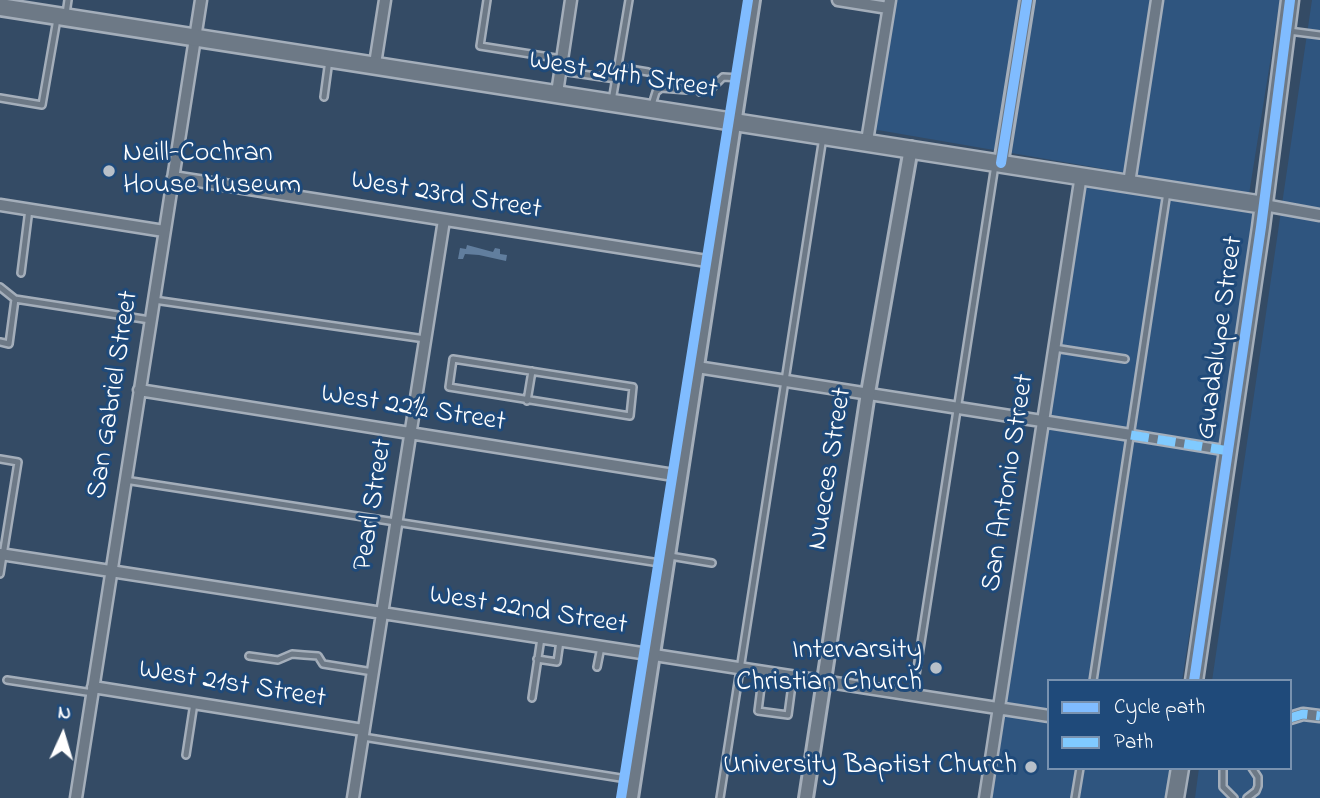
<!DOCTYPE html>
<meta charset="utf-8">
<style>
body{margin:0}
#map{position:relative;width:1320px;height:798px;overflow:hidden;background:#344b65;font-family:"Indie Flower",sans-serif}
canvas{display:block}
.legend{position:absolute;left:1047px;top:679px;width:245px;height:91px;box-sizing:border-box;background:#1f4a7a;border:2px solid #7992af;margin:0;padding:9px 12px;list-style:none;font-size:21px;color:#fff}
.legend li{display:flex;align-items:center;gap:14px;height:35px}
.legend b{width:35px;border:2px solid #7992af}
.north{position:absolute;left:28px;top:700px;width:70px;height:70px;-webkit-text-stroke:5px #1f4a7a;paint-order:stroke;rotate:4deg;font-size:19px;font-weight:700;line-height:28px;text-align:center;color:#fff}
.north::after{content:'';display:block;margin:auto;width:24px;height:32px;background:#fff;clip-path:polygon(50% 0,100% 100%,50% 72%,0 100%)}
</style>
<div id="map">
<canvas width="1320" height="798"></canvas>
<ul class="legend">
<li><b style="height:9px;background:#80bcff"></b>Cycle path</li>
<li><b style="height:9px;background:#80caff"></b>Path</li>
</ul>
<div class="north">N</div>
</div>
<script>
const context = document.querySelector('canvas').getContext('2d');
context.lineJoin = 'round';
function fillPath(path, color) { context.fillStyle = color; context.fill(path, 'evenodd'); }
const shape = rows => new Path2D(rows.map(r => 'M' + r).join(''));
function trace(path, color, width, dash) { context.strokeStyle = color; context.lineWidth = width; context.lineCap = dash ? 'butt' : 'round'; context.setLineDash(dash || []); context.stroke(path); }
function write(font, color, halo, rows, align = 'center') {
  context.font = font + ' "Indie Flower",sans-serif'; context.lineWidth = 6; context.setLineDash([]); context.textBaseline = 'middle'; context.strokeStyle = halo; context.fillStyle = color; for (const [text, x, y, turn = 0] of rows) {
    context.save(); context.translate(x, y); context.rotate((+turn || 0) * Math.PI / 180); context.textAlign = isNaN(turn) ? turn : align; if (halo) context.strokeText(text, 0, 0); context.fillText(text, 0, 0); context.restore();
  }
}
fillPath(shape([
 [893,0,1280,0,1249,194,872,129],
 [1312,0,1320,0,1320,798,1195,798,1199,768,1290,768,1290,681,1212,681],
 [1085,182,1256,210,1182,681,1049,681,1049,709,1005,702],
 [1005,713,1049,721,1049,768,1172,768,1167,798,992,798]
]), '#2f557f');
fillPath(shape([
 [467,245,493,252,495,248,500,249,500,254,507,255,506,261,479,255,465,254,463,259,458,259,460,248,466,249]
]), '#617e9e');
const service = shape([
 [487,0,480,46,562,59],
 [66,14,68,0],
 [1289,31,1320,35],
 [618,67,648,72],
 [561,71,616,79],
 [700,92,710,90,723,77,740,78],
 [324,97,329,60],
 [0,98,42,105,57,19],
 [612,101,629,0],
 [651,108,656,92,661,88,687,90],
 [21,273,29,209],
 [0,287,15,299,150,320],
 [154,300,425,339],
 [0,342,9,344,15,299],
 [1054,348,1125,359],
 [453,359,633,387,630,416,449,387,453,359],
 [527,401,532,371],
 [0,459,18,462,0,574],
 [125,480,666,564],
 [670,556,712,563],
 [249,656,278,660,292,654,304,655,318,656,323,664,373,672],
 [537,659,557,662,560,641],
 [597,667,601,647],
 [763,671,758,711,788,715,793,677],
 [7,680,93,693],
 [1093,681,1167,192],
 [913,694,995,165],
 [532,698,541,638],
 [363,737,633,780],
 [186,755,194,703],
 [1223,768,1223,787,1234,798],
 [720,798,823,137],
 [1075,798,1080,768],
 [1247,798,1256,791,1258,786,1258,777,1252,768]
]);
const pedestrian = shape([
 [1131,435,1229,451]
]);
const minor = shape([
 [838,0,888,8],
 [375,64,385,0],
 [557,93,571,0],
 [867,141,890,0],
 [173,177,713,262],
 [1129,183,1157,0],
 [0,205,164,231],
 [1264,205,1320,215],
 [697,367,1131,435],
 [139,390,680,476],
 [0,554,1049,716],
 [93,687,363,730],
 [1290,718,1303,714,1320,716],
 [76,798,201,0],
 [353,798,444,220],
 [985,798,1081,175]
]);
const tertiary = shape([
 [1001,163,1027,0],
 [631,798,753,0],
 [806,798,868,393,911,148]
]);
const primary = shape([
 [0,7,1264,205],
 [1194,681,1261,227,1290,0],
 [1175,798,1180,768]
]);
trace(service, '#a4aeba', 10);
trace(pedestrian, '#a4aeba', 13);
trace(minor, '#a4aeba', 15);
trace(tertiary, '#a4aeba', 18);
trace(primary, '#a4aeba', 21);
trace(service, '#6d7986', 5);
trace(pedestrian, '#6d7986', 8);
trace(minor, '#6d7986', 10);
trace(tertiary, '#6d7986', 12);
trace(primary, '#6d7986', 16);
trace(shape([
 [1131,435,1229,451],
 [1290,718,1303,714,1320,716]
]), '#80caff', 9, [18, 9]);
trace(shape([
 [1001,163,1027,0],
 [1194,681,1261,227,1290,0],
 [621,798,748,0]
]), '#80bcff', 10);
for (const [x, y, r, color] of [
 [109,171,7,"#b8c0c9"],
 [936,668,7,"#b8c0c9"],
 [1031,767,7,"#b8c0c9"]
]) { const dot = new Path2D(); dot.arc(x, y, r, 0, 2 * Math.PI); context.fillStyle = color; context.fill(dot); trace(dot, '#1f4a7a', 2.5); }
write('28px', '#fff', '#1f4a7a', [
 ["West 24th Street",623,77,9],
 ["West 23rd Street",446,197,9],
 ["Guadalupe Street",1222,338,-82],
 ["San Gabriel Street",115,395,-81],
 ["West 22½ Street",413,410,9],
 ["Nueces Street",832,469,-81],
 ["San Antonio Street",1010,483,-81],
 ["Pearl Street",375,505,-81],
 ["West 22nd Street",528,612,9],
 ["West 21st Street",232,686,9]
]);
write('28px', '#fff', '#1f4a7a', [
 ["Neill-Cochran",123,155,"left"],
 ["House Museum",123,187,"left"],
 ["Intervarsity",922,652],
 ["Christian Church",922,684],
 ["University Baptist Church",1017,767]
], 'right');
</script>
